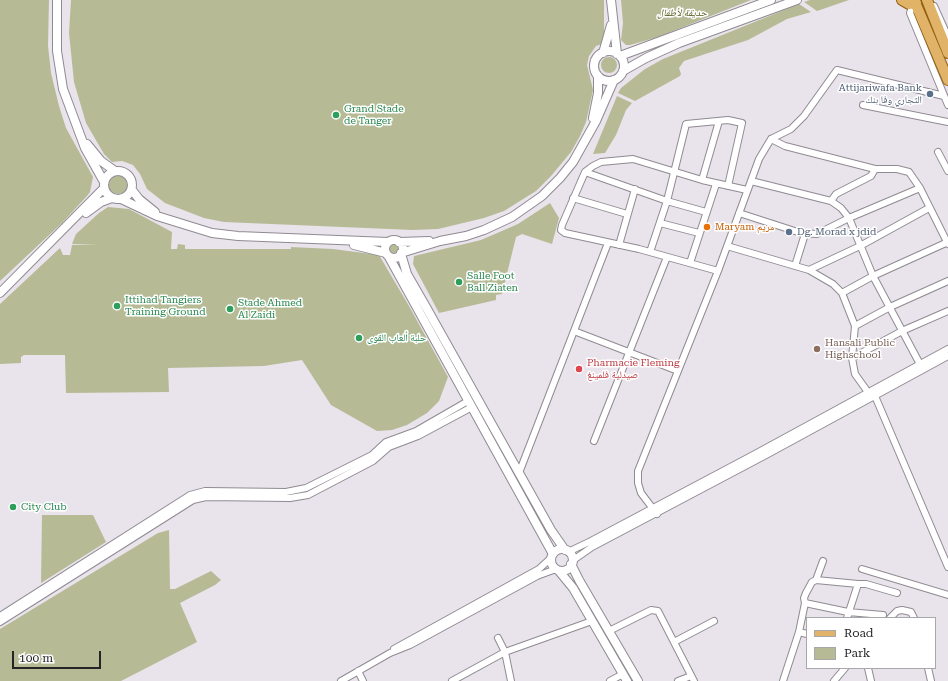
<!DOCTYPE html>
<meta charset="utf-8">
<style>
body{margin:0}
#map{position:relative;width:948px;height:681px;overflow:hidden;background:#e9e3eb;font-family:"Roboto Serif",serif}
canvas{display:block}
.legend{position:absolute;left:806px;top:617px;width:130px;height:52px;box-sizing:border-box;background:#fff;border:1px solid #a8a7a9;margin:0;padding:5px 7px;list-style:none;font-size:12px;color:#262427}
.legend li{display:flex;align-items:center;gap:8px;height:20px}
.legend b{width:20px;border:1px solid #a8a7a9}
.scale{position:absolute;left:12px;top:651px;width:89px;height:18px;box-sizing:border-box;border:2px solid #262427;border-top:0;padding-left:5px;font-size:12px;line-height:14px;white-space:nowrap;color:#262427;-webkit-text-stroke:3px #fff;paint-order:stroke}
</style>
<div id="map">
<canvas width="948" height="681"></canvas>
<ul class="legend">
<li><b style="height:5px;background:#e0b368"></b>Road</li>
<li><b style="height:11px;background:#b6bb96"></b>Park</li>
</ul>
<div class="scale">100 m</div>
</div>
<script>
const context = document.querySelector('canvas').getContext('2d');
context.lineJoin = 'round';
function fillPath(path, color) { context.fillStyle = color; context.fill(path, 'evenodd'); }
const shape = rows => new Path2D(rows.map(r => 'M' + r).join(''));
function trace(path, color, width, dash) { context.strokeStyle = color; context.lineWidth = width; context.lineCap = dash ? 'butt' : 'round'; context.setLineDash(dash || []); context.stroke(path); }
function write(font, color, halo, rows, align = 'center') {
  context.font = font + ' "Roboto Serif","Noto Naskh Arabic",serif'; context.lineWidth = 3; context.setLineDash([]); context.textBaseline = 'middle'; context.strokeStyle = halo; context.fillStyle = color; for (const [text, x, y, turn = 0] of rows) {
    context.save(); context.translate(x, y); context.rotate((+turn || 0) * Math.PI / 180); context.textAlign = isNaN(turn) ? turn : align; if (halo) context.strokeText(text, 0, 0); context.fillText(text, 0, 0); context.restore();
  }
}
fillPath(shape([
 [0,0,49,0,48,46,51,73,59,106,66,128,93,177,90,192,87,196,62,223,0,281],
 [71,0,604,0,604,33,602,44,596,46,589,56,587,65,593,90,586,122,580,136,571,152,551,176,536,191,504,211,484,218,438,229,413,230,224,222,204,218,165,203,147,189,140,174,133,165,122,161,112,162,104,154,86,123,74,82,69,33],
 [621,0,751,0,658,37,630,45,626,45,621,40,623,23],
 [810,0,849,0,817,11,804,2],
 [799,4,811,12,787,19,748,40,684,61,679,68,681,74,680,76,635,101,618,93,621,88,645,69,663,59],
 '601 65a8 8 0 1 1 16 0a8 8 0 1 1-16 0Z',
 [617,96,632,103,626,110,616,135,605,153,593,154],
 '108 184a10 10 0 1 1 20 0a10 10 0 1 1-20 0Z',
 [550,203,559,218,552,244,522,234,516,237,502,294,496,295,496,300,439,313,413,264,414,256,481,240,518,224],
 [108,207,129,209,172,232,171,249,177,249,178,244,185,245,185,249,291,249,291,247,333,249,379,255,409,306,448,377,439,401,427,413,407,425,392,430,377,431,331,405,302,360,264,366,168,368,169,392,66,393,65,355,24,355,21,357,21,363,0,364,0,304,60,248,63,255,70,255,72,245,98,245,72,244,76,234,99,213],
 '387 249a7 7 0 1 1 14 0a7 7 0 1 1-14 0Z',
 [42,515,93,515,106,542,41,583],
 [169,530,170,589,175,589,211,571,221,580,215,585,180,603,197,642,121,681,0,681,0,629,158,533]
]), '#b6bb96');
const minor = shape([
 [916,5,912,7,910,13,948,105],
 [934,6,948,37],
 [863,105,948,122],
 [771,139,785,146,875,169,897,169,909,172,920,188,948,244],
 [938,152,948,171],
 [585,172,667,201,706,212],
 [702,180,719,121],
 [751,181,831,201,841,208,849,218,873,276,922,368],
 [573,198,627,214],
 [831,201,836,194,871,176,875,169],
 [739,213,801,233,817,234,849,218,920,188],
 [660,223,699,233],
 [619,245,635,189],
 [727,246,809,270,833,284,842,293,855,326,852,358,855,374,870,395],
 [650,252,667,201,686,124,728,120,742,123,728,186],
 [690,263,716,184],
 [795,266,805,234],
 [809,270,860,246,929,208],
 [718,271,639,249,565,233,561,230,562,225,585,172,593,166,601,162,633,159,702,180,747,190],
 [842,293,873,276,948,242],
 [855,326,890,307,948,281],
 [574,331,678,371],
 [852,358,902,331,948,311],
 [875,396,948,567],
 [594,441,667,257],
 [519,473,608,243],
 [657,514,641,493,638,483,638,471,718,271,759,159,771,139,791,129,804,116,837,70,944,96],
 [568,552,591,541,755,454,948,349],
 [572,561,592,547,766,455,948,356],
 [862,569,948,595],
 [816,580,858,584],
 [805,603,804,598,806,593,812,582,816,580,823,561],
 [0,616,190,495,205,491,286,492,306,488,372,455,386,442,416,431,468,401],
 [847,618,858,584,866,584,897,593],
 [890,618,897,611,902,610,911,612,914,618],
 [0,622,193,500,206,497,290,498,308,495,373,461,389,447,418,436,472,407],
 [609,631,651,610,658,611,694,681],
 [799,632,807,634],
 [498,638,505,652,511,681],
 [674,642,714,621],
 [394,649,539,569,551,558],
 [868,668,871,681],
 [928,668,931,681],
 [358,671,363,681],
 [341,681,390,653,410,645,537,576,556,569],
 [452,681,505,652,592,621],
 [610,681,623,674],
 [678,681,691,676],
 [783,681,799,632,805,603,848,612,883,615],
 [834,681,845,668]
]);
const tertiary = shape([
 [57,0,57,51,63,89,85,148,104,182],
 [611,0,617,54],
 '594 66a15 15 0 1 1 30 0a15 15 0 1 1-30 0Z',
 [603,53,611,25],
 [620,56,771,0],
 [623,71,646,58,679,43,797,0],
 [593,118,598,93,598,76],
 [87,144,101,161,115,171],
 '104 185a14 14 0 1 1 28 0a14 14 0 1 1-28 0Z',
 [132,190,139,199,155,212],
 [121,199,157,216,212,233,238,236,388,242],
 [86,213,101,202,112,198],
 '385 249a9 9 0 1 1 18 0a9 9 0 1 1-18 0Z',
 [399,242,429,241],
 [354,245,386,253],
 [401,253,440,241,466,236,484,230,512,217,542,196,560,178,573,162,596,121,614,80],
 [401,254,407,274,426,307,551,530,565,550],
 [389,257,553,554],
 [0,293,104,188],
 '551 560a11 11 0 1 1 22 0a11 11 0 1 1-22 0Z',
 [571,564,579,580,638,681],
 [559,571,573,588,627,681]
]);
const primary = shape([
 [902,0,909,4,916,3],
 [914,0,948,80],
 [927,0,948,53]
]);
trace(minor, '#908a92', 8);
trace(tertiary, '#908a92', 10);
trace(primary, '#926010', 12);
trace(minor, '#fff', 6);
trace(tertiary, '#fff', 8);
trace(primary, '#e0b368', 10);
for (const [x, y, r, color] of [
 [930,94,4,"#5c6f8a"],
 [336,115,4,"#2e9e5b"],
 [707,227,4,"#e8710a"],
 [789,232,4,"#5c6f8a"],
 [459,282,4,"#2e9e5b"],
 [117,306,4,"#2e9e5b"],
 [230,309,4,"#2e9e5b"],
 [359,338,4,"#2e9e5b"],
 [817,349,4,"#8d6e63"],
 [579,369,4,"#e0444e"],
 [13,507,4,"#2e9e5b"]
]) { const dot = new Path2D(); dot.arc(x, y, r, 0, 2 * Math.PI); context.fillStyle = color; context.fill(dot); trace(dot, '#fff', 1.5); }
write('italic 10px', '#555b1b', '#fff', [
 ["حديقة لأطفال",682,13]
]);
write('10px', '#4e5e75', '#fff', [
 ["Attijariwafa Bank",922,88],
 ["التجاري وفا بنك",922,100],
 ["Dg. Morad x jdid",797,232,"left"]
], 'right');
write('10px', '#27864d', '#fff', [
 ["Grand Stade",344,109],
 ["de Tanger",344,121],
 ["Salle Foot",467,276],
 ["Ball Ziaten",467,288],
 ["Ittihad Tangiers",125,300],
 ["Training Ground",125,312],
 ["Stade Ahmed",238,303],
 ["Al Zaidi",238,315],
 ["حلبة ألعاب القوى",367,338],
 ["City Club",21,507]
], 'left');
write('10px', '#c56008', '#fff', [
 ["Maryam مريم",715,227]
], 'left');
write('10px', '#785e54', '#fff', [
 ["Hansali Public",825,343],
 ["Highschool",825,355]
], 'left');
write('10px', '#be3a42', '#fff', [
 ["Pharmacie Fleming",587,363],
 ["صيدلية فلمينغ",587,375]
], 'left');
</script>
